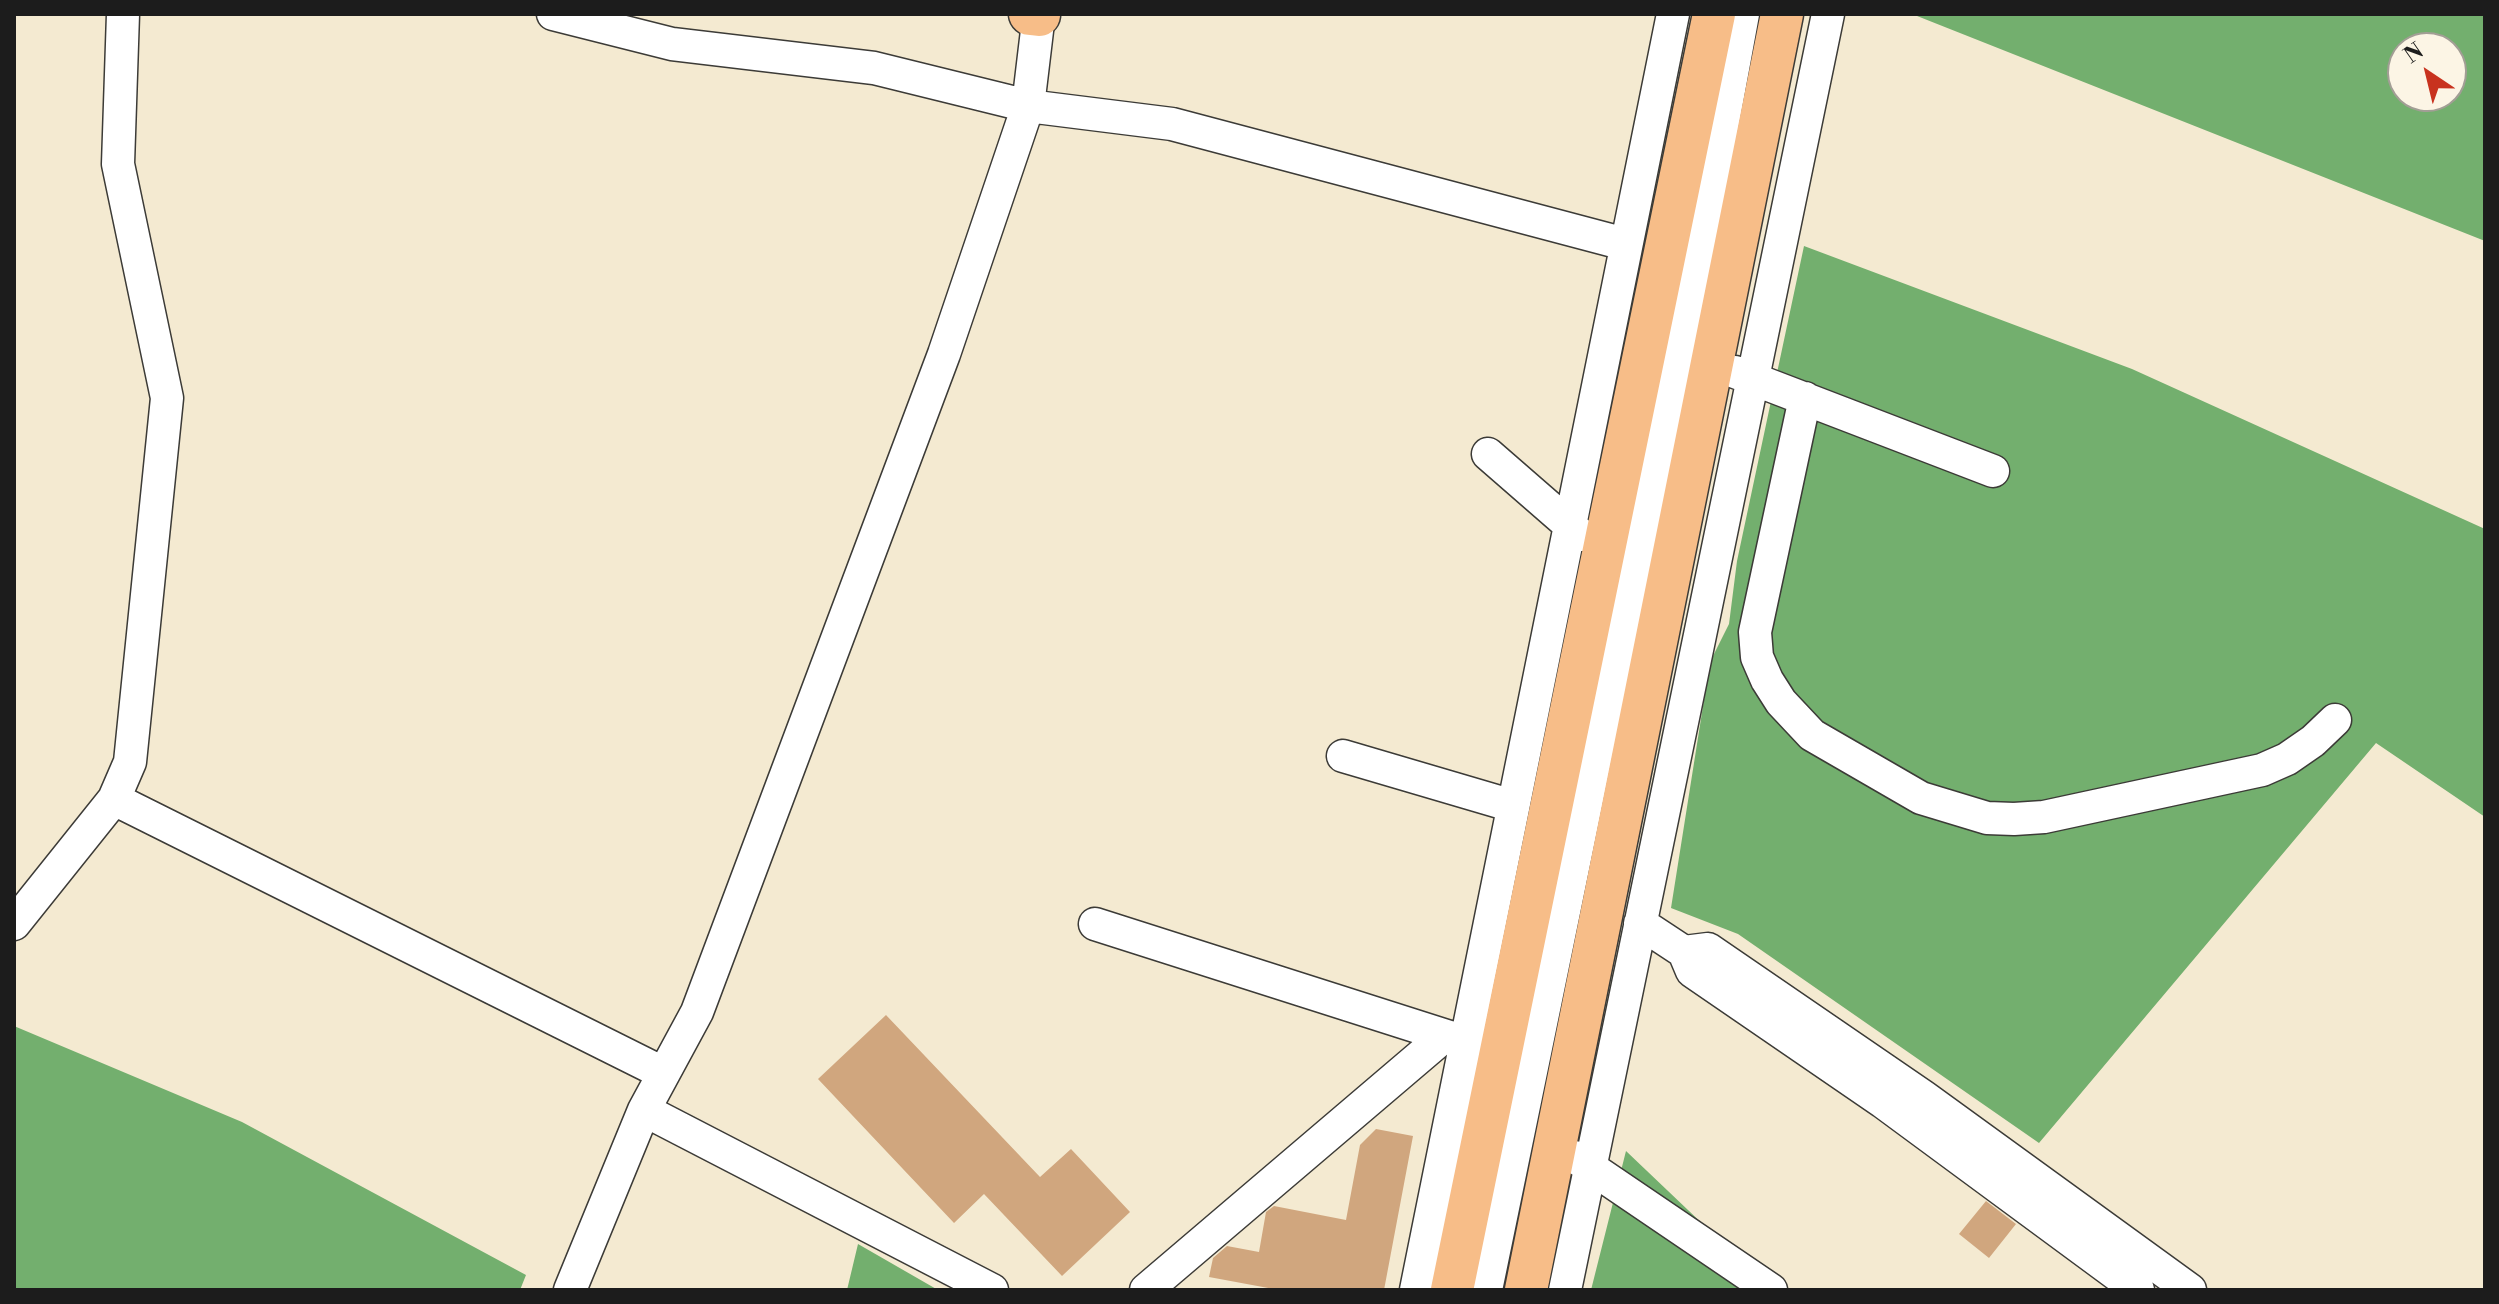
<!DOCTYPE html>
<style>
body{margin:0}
#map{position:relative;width:2499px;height:1304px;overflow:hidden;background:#f4ead1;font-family:"Libre Bodoni",serif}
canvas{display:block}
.frame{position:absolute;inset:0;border:16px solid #1c1c1c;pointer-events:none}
.north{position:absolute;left:2387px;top:32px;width:80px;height:80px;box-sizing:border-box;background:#fcf5e5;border:2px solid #a29e95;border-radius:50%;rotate:325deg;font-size:22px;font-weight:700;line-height:32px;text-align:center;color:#1c1c1c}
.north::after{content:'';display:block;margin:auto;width:28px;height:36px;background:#c8321e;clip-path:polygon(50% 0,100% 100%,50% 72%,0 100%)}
</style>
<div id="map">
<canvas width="2499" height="1304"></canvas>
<div class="frame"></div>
<div class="north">N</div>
</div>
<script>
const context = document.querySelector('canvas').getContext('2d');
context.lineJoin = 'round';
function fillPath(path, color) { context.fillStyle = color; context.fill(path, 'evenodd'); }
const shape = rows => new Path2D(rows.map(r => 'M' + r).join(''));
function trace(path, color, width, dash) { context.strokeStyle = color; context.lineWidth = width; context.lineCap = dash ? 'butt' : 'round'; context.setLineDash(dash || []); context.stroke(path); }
fillPath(shape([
 [1912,14,2485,14,2485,241],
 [2403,48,2451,48,2451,96,2403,96],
 [1804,246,2132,369,2485,529,2485,817,2376,743,2039,1143,1738,934,1671,908,1710,662,1729,624,1737,561],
 [14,1026,242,1122,526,1275,520,1290,19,1290,14,1288],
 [1626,1151,1772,1290,1591,1290],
 [858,1244,938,1290,847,1290]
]), '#73af6e');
fillPath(shape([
 [886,1015,1040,1177,1071,1149,1130,1212,1062,1276,984,1194,954,1223,818,1079],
 [1376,1129,1413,1136,1384,1290,1279,1290,1209,1277,1213,1258,1227,1246,1259,1252,1266,1212,1274,1206,1346,1220,1360,1145],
 [1986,1201,2016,1224,1989,1258,1959,1234]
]), '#d0a67e');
const minor = shape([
 [553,14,672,44,874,68,1028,106,1172,124,1625,244],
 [1735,372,1993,471],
 [1805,398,1755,632,1757,657,1767,680,1781,702,1812,735,1921,798,1987,818,2014,819,2044,817,2262,770,2287,759,2313,741,2335,720],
 [1488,454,1581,535],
 [1343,756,1513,806],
 [114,799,663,1073],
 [1640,923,1684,952,1692,971,1883,1102,2138,1290],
 [14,924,114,799,130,762,167,398,118,164,123,14],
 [1095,924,1484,1048],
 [1684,952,1708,949,1924,1097,2190,1290],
 [644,1110,992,1290],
 [1575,1157,1771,1290],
 [570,1290,644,1110,697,1012,944,354,1028,106,1039,14],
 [1146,1290,1443,1037],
 [1416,1290,1673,14],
 [1486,1290,1694,281,1743,14],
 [1565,1290,1828,14]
]);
const major = shape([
 [1030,14,1039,15],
 [1452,1290,1714,14],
 [1526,1290,1782,14]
]);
trace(minor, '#3c3b37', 35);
trace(major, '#3c3b37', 45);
trace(minor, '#fff', 32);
trace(major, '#f7bd88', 42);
</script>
